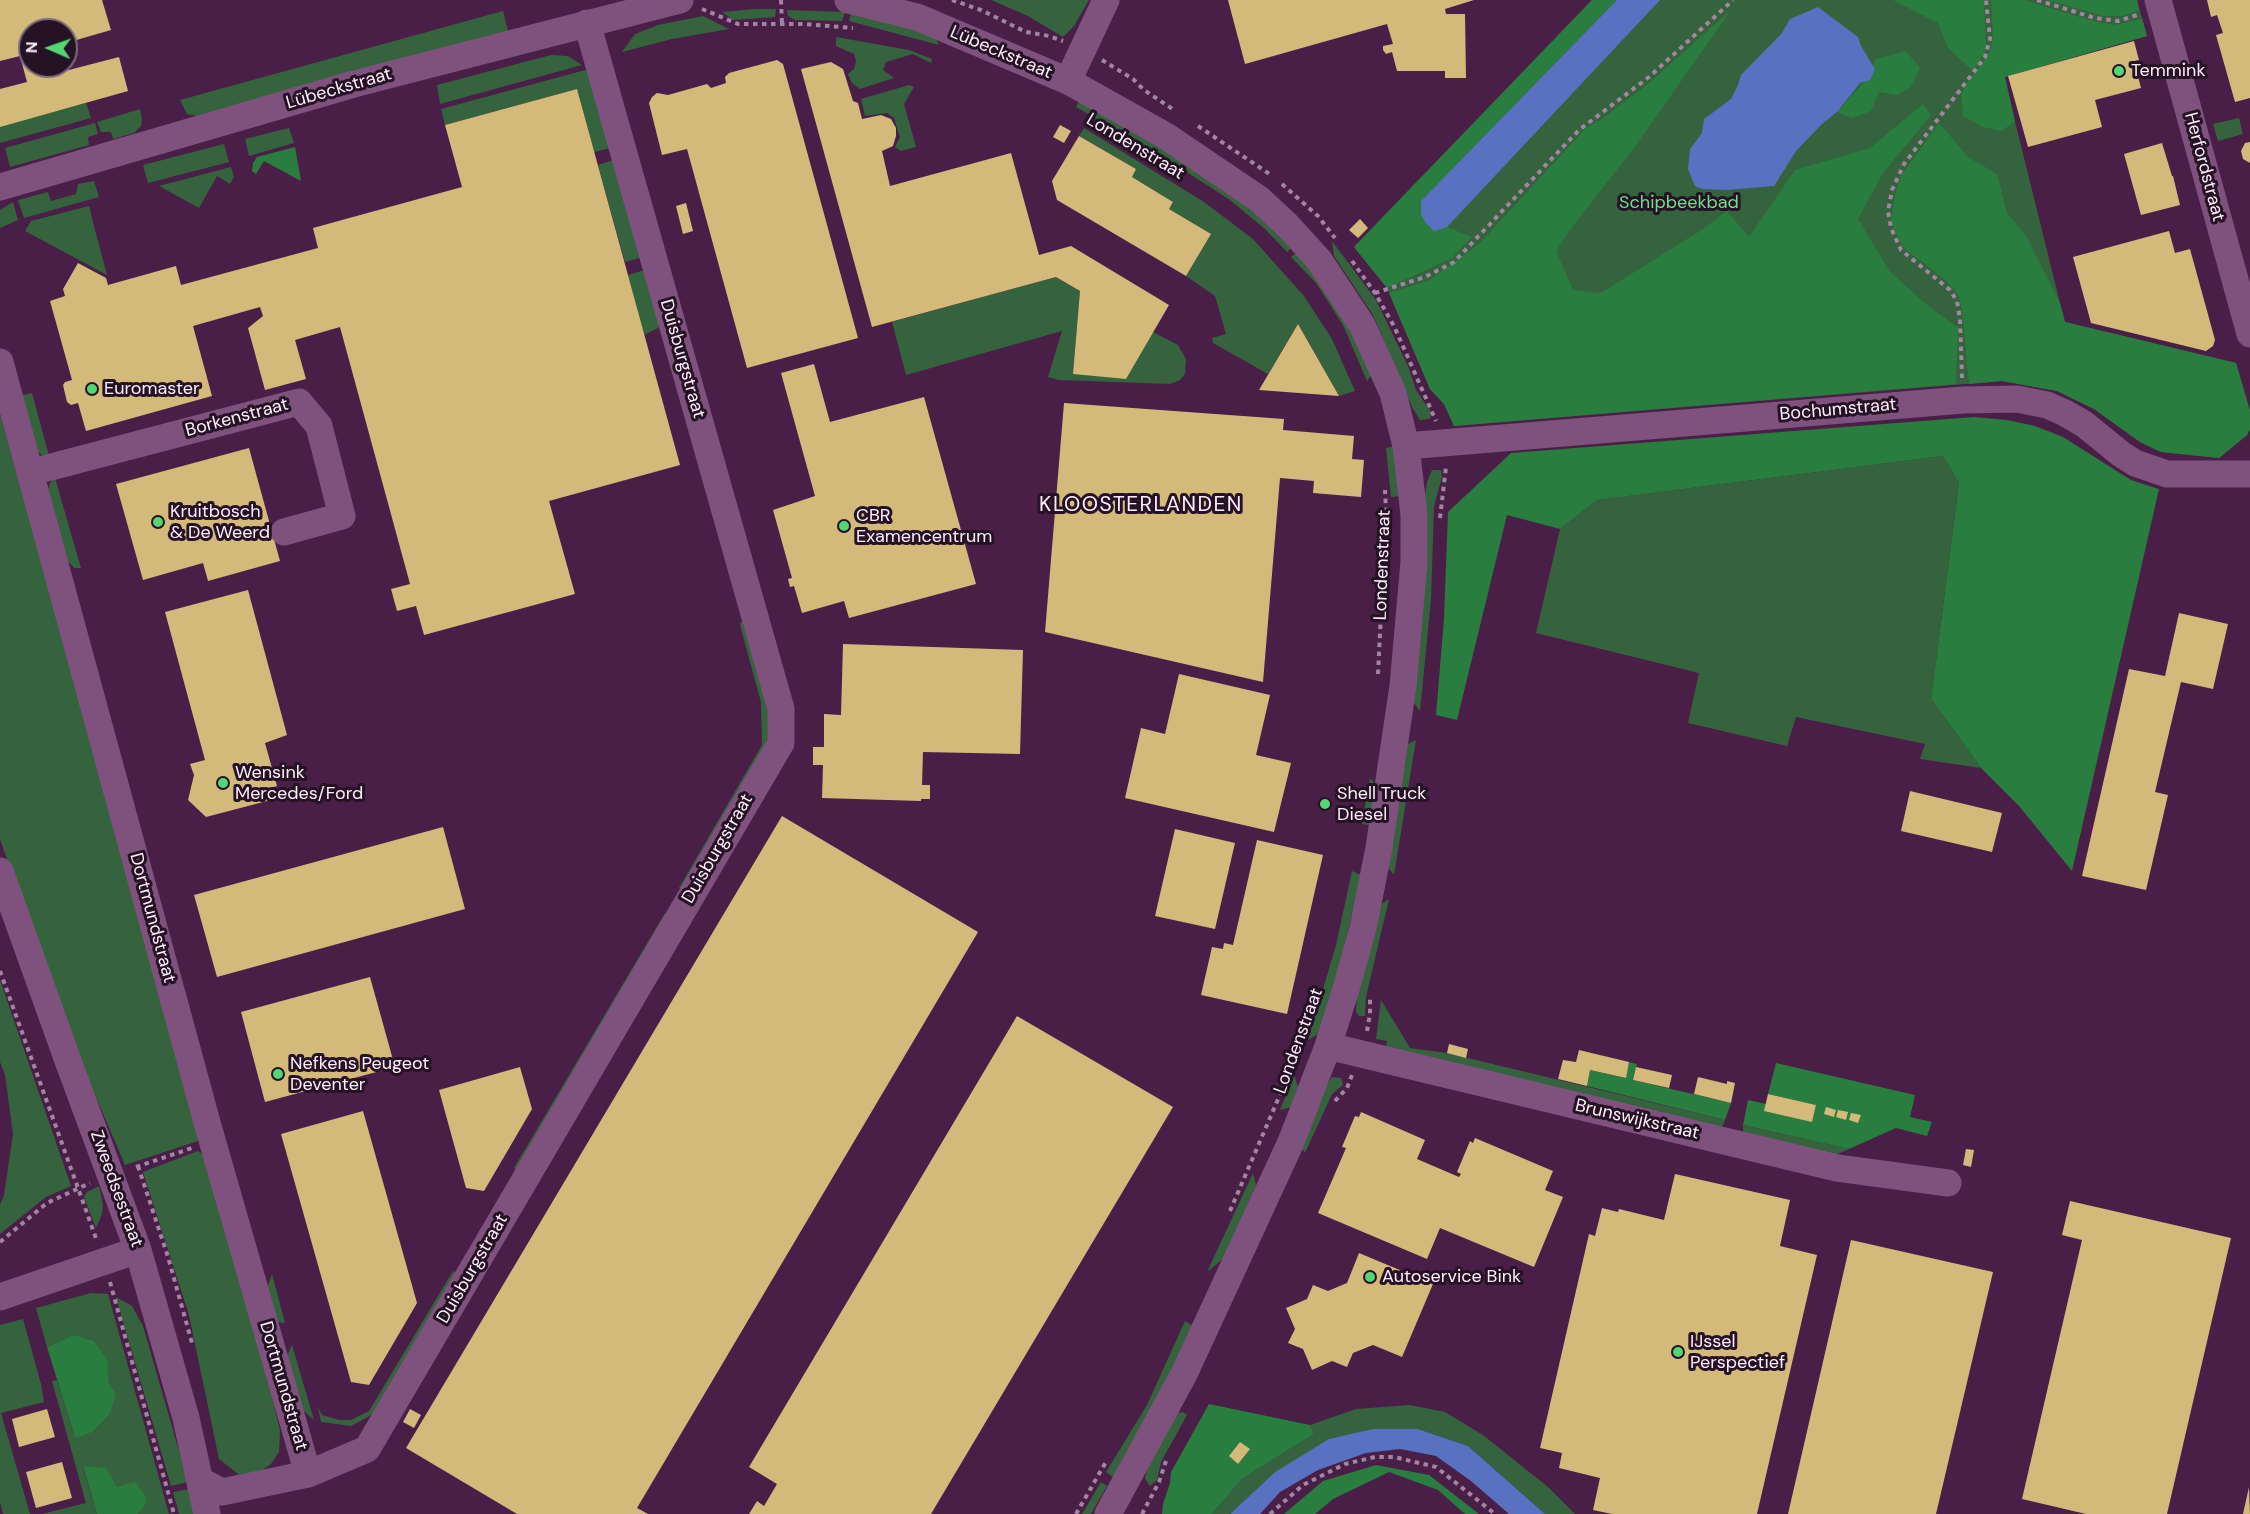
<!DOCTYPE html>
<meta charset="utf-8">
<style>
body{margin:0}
#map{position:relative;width:2250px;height:1514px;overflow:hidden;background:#491f48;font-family:"DM Sans",sans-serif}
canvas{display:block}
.north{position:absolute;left:18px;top:18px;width:60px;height:60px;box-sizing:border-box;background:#251224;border:2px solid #7c6a7b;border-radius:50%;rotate:272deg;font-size:16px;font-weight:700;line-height:24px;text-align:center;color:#ffeefd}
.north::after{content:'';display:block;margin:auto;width:21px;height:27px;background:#53d673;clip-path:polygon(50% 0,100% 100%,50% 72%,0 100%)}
</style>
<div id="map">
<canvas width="2250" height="1514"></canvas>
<div class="north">N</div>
</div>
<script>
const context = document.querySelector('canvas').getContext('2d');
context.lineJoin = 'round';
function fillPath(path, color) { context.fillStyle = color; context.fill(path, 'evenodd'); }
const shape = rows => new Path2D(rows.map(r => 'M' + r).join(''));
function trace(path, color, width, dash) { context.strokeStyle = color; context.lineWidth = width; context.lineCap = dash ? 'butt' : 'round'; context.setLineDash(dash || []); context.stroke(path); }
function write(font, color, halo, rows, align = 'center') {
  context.font = font + ' "DM Sans",sans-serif'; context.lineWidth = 6; context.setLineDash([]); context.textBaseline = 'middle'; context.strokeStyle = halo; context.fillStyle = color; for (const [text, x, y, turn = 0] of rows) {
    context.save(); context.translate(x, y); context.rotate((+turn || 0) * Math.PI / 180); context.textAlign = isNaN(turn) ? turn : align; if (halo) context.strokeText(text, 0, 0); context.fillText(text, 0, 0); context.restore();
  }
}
fillPath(shape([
 [991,0,1089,0,1074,26,1063,37,1028,16],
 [1592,0,2137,0,2147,36,2004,77,2060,303,2065,322,2236,363,2250,411,2250,429,2247,435,2219,458,2161,452,2140,442,2094,409,2057,391,2002,381,1454,426,1444,404,1430,389,1387,288,1354,247],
 [755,9,776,9,775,17,733,20,722,12],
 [787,10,845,12,842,21,795,20,788,16],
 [503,11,508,31,197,116,187,114,180,100],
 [851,13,888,21,935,36,939,45,849,21],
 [703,16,729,29,672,39,622,52,635,34,658,25],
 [836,37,909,50,932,59,931,63,913,54,886,62,883,70,894,78,860,89,852,83,848,74,854,69,856,61,854,54,836,46],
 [551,55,568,56,582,65,440,104,437,85],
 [589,69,615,147,594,152,577,89,445,125,441,109],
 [909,85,914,87,904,104,916,147,901,151,895,147,900,137,894,118,887,113,865,116,861,99],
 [1080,98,1240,195,1294,245,1287,252,1265,229,1230,200,1162,156,1076,107],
 [86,103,91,118,0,143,0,125],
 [140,109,142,119,141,126,134,133,113,139,111,132,101,132,97,122],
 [2239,118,2243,134,2218,141,2213,124],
 [95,123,98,134,88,137,89,145,10,167,5,148],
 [289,128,294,143,249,156,245,139],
 [1084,128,1204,202,1253,239,1304,296,1332,339,1355,391,1339,396,1298,324,1268,374,1213,343,1212,338,1226,334,1215,296,1186,276,1211,234,1169,209,1173,202,1132,177,1136,169,1079,136],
 [224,144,229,162,148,183,143,165],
 [617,159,646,256,625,262,598,165],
 [231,167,234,177,230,184,217,176,199,208,159,186],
 [94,181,99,197,24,218,18,200,48,192,51,201,76,194,78,184],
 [13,202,18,220,0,228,0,210],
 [89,206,95,230,107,275,25,231,31,221],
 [1332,241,1376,300,1408,366,1416,390,1431,412,1430,419,1420,420,1412,407,1373,315,1334,256],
 [1298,251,1328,291,1373,373,1367,381,1343,325,1316,283,1291,257],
 [648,269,662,318,658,328,644,335,628,275],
 [1056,277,1080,291,1073,374,1126,378,1153,332,1178,345,1186,359,1185,374,1180,380,1170,384,1059,380,1048,377,1062,331,906,375,892,322],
 [32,393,49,456,42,455,36,450,22,395],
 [0,414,200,1135,198,1141,125,1165,63,1020,0,839],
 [1395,446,1401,496,1391,497,1386,448],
 [1943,456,1959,483,1931,699,1981,768,1920,759,1925,744,1796,717,1787,746,1688,723,1699,673,1536,633,1560,529,1597,500],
 [1432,470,1441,470,1442,477,1434,506,1431,600,1420,711,1413,702,1425,495,1427,482],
 [55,478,81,568,74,568,66,559,48,491,50,483],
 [742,622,746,624,773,731,687,888,679,888,762,745,761,702,741,629,740,623],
 [1416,740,1394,875,1387,866,1408,744],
 [1370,778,1377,786,1370,825,1362,824],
 [1352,871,1361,875,1342,957,1320,1033,1308,1040,1336,945],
 [1389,899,1366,997,1365,1016,1359,1016,1356,1012,1357,996,1380,905],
 [665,913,665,923,516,1169,514,1168],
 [0,980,71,1186,46,1197,0,1234,0,1205,4,1195,13,1134,5,1075,0,1062],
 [1381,1000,1410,1048,1447,1053,1725,1120,1721,1130,1385,1051,1387,1041,1376,1039],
 [1294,1075,1298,1087,1291,1107,1280,1110],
 [1332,1077,1341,1078,1343,1085,1332,1094,1305,1153,1302,1149,1326,1086],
 [1743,1125,1849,1149,1833,1156,1743,1135],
 [198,1151,204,1155,272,1397,280,1431,279,1452,271,1464,256,1474,238,1474,219,1459,189,1315,143,1172],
 [1253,1173,1256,1185,1224,1258,1207,1272],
 [99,1186,103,1205,102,1214,96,1228,84,1197,87,1192],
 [453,1271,456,1273,377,1412,351,1426,321,1422,318,1407,322,1415,339,1420,351,1420,369,1411],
 [272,1274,285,1323,278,1322,267,1289],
 [91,1293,108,1294,169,1514,138,1514,144,1507,117,1487,83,1467,97,1514,42,1514,86,1503,52,1381,57,1380,75,1438,109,1384,108,1361,73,1335,47,1347,36,1308],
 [116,1297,132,1306,143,1326,188,1482,171,1486],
 [23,1319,41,1384,44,1402,1,1413,30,1514,3,1514,0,1502,0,1325],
 [1185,1321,1193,1326,1151,1414,1114,1478,1106,1472,1147,1405],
 [292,1345,314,1420,303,1410,286,1358],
 [1410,1405,1445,1412,1483,1435,1548,1487,1575,1514,1545,1514,1468,1446,1418,1429,1275,1472,1230,1514,1212,1514,1242,1479,1314,1434,1310,1425,1356,1409],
 [1183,1412,1187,1415,1161,1462,1157,1480,1150,1486,1145,1478,1148,1466,1176,1413],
 [1101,1482,1107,1486,1091,1514,1082,1514],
 [190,1489,197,1514,179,1514,173,1492]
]), '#35633d');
fillPath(shape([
 [1592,0,1617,0,1421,201,1447,227,1472,237,1452,258,1387,288,1354,247],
 [1893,0,1984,0,1986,49,1977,65,1972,70,1948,48,1938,23],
 [1991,0,2024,0,2093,21,2114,25,2142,19,2147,36,2005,77,2015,121,2002,131,1983,127,1963,116,1961,93,1990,52,1993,35],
 [2048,0,2137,0,2139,10,2123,16,2103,16],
 [1731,10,1634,148,1569,231,1556,251,1573,290,1601,293,1703,229,1727,211,1749,237,1795,170,1870,148,1923,104,1931,115,1883,173,1858,219,1890,272,1926,304,1958,328,1956,384,1454,426,1444,404,1430,389,1389,293,1428,281,1480,243,1586,128,1602,119,1648,84],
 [1906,51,1920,68,1911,87,1897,95,1879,92,1871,111,1852,118,1837,112,1875,70,1873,66,1876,59],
 [1939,123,1968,157,1997,174,2007,213,2026,236,2060,303,2065,322,2236,363,2250,411,2250,429,2247,435,2219,458,2161,452,2140,442,2094,409,2057,391,2002,381,1969,384,1962,309,1958,295,1946,280,1907,251,1902,245,1891,222,1895,195,1901,176],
 [295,147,301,181,264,161,256,174,252,171,253,163,257,157],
 [1974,417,2007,420,2035,426,2063,437,2131,480,2159,489,2072,871,2019,806,1981,768,1931,699,1959,483,1943,456,1597,500,1560,529,1507,515,1457,720,1436,715,1444,619,1448,512,1511,453],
 [1629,1062,1637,1064,1633,1080,1731,1103,1725,1120,1587,1086,1590,1070,1625,1078],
 [1776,1063,1915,1095,1910,1117,1932,1122,1927,1136,1896,1128,1849,1149,1743,1125,1748,1100,1766,1104,1812,1122,1816,1105,1768,1094],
 [73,1335,94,1341,108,1361,109,1384,116,1394,109,1415,92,1432,75,1438,47,1347],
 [1209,1404,1310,1425,1314,1434,1242,1479,1212,1514,1162,1514,1163,1504,1170,1483,1171,1472],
 [1376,1465,1429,1475,1479,1514,1465,1514,1438,1490,1389,1472,1333,1499,1315,1514,1284,1514,1323,1481],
 [83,1466,106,1468,117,1487,135,1482,147,1498,144,1507,138,1514,97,1514]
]), '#297d3e');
fillPath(shape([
 [1617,0,1660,0,1447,227,1434,231,1425,222,1421,214,1421,201],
 [1818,7,1858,37,1861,46,1875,69,1870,80,1860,83,1837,112,1822,124,1796,151,1774,186,1726,190,1702,189,1695,186,1688,169,1690,149,1702,133,1704,119,1731,99,1738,85,1741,75,1782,33,1790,19],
 [1373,1429,1418,1429,1468,1446,1545,1514,1509,1514,1471,1481,1436,1456,1400,1449,1366,1453,1318,1470,1280,1492,1260,1514,1230,1514,1275,1472,1329,1439]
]), '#5871c0');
fillPath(shape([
 [0,0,102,0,111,30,66,43,66,30,30,30,30,66,63,66,65,71,119,57,128,91,0,127,0,89,27,82,20,56,0,61],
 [1228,0,1474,0,1445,9,1446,14,1465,14,1466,78,1445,78,1445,71,1397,71,1392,52,1386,54,1383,50,1383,46,1393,44,1387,24,1245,64],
 [2207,0,2250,0,2250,98,2235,102,2216,35,2223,33,2217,15,2211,17],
 [2134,41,2139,60,2134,61,2141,88,2095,100,2102,127,2028,147,2008,76],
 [777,60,783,64,858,338,747,368,687,149,662,155,649,103,652,97,657,93,668,95,707,84,711,88,726,83,725,77,729,73],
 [831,62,843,69,853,101,858,103,862,119,881,115,891,119,896,128,896,136,893,146,882,151,890,186,1011,153,1039,255,1071,246,1169,305,1126,379,1073,374,1080,291,1056,277,872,327,801,69],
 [577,89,680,465,549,501,575,594,424,635,416,606,397,611,391,589,410,584,340,327,295,340,306,379,265,390,248,328,263,316,260,307,193,326,212,396,86,431,78,403,71,405,67,402,63,385,65,382,72,380,50,301,65,296,63,289,78,263,106,278,108,285,176,266,181,285,318,248,313,228,462,187,445,125],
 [1060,125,1071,131,1064,143,1053,137],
 [1079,136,1136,169,1132,177,1173,202,1169,209,1211,234,1186,276,1057,200,1052,181],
 [2250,142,2250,163,2243,159,2241,151,2245,143],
 [2162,143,2172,176,2173,176,2180,205,2141,215,2124,154],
 [686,203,693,231,683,234,676,206],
 [1360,219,1368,228,1358,238,1349,230],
 [2169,231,2175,253,2190,249,2215,340,2213,346,2206,351,2091,323,2073,257],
 [1298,324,1339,396,1259,390],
 [814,364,830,422,924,397,976,584,849,618,844,601,802,613,794,586,790,587,788,579,792,578,773,510,815,496,781,373],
 [1064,403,1284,419,1283,430,1354,436,1352,459,1364,460,1361,497,1313,493,1314,481,1280,478,1263,682,1045,632],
 [249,448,280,561,208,581,203,563,143,580,116,484],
 [248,590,287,735,265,743,277,786,271,788,267,801,206,817,188,800,194,775,190,764,205,760,165,612],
 [2179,613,2228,624,2213,689,2181,682,2155,792,2168,795,2146,890,2082,876,2129,669,2165,676],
 [843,644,1023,650,1020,754,923,752,922,785,930,785,930,799,921,799,921,801,822,798,823,765,813,765,813,747,824,747,824,714,841,715],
 [1179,674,1270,695,1256,755,1291,763,1274,832,1125,798,1141,728,1165,734],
 [1910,791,2002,813,1992,852,1901,831],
 [782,816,978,932,637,1508,648,1514,517,1514,406,1448],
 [443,827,465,909,217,977,194,895],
 [1175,829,1235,843,1215,929,1155,916],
 [1257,840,1323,855,1287,1014,1201,995,1212,947,1223,949,1224,943,1233,945],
 [370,977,395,1067,265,1102,241,1012],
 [1017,1016,1173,1107,931,1514,749,1514,757,1501,764,1506,777,1484,749,1467],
 [1449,1044,1468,1049,1466,1058,1447,1053],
 [1579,1050,1629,1062,1626,1078,1590,1070,1587,1086,1558,1079,1563,1060,1576,1062],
 [520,1067,532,1109,484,1191,466,1188,439,1090],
 [1636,1067,1672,1075,1669,1088,1633,1080],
 [1698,1077,1727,1084,1727,1081,1735,1083,1731,1103,1694,1094],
 [1768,1094,1816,1105,1812,1122,1764,1111],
 [1826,1107,1836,1110,1834,1117,1824,1114],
 [1838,1110,1848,1112,1846,1120,1836,1117],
 [363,1111,417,1303,369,1385,351,1382,281,1134],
 [1361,1112,1425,1140,1417,1159,1459,1177,1461,1174,1457,1172,1470,1141,1473,1143,1475,1138,1553,1171,1545,1190,1563,1197,1534,1267,1440,1228,1427,1259,1318,1213,1346,1148,1342,1147,1355,1116,1359,1117],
 [1851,1113,1861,1115,1858,1123,1849,1120],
 [1966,1149,1974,1150,1971,1167,1963,1165],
 [1675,1174,1790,1200,1780,1246,1817,1255,1757,1514,1612,1514,1593,1510,1600,1478,1559,1468,1562,1453,1540,1448,1589,1234,1595,1236,1602,1208,1618,1212,1619,1209,1664,1220],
 [2070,1201,2231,1238,2167,1514,2086,1514,2022,1499,2082,1240,2062,1235],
 [1851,1240,1993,1272,1936,1514,1788,1514],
 [1359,1253,1433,1284,1402,1357,1373,1345,1353,1353,1347,1367,1332,1361,1312,1370,1303,1349,1288,1343,1295,1329,1286,1308,1307,1299,1313,1285,1328,1291,1347,1283],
 [47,1409,55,1437,19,1447,12,1419],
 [410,1409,421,1415,414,1428,403,1422],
 [1240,1442,1250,1449,1238,1464,1229,1456],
 [62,1462,72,1498,36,1508,26,1472],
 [2249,1487,2250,1514,2243,1514]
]), '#d4ba7a');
trace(shape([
 [781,0,782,24],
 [952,0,981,10,1026,32,1049,36,1063,41],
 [2037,0,2095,18,2118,21,2137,15],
 [702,9,738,24,805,24,853,28],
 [1102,60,1133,79,1144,90,1174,110],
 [1198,126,1271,175],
 [1282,184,1318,216,1335,238],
 [1352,261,1375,293,1394,326,1436,421],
 [1375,293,1425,277,1454,262,1579,130,1649,77,1733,0],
 [1962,378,1960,319,1957,301,1950,290,1901,250,1891,228,1888,211,1892,190,1904,164,1985,57,1990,39,1986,0],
 [1440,518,1446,467],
 [1378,674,1386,512,1385,490],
 [0,971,97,1241],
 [1367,1031,1370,1014,1370,997],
 [1335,1101,1347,1088,1352,1075],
 [138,1166,168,1257,192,1343],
 [136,1167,192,1148],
 [1230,1211,1285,1083],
 [0,1242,47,1203,90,1183],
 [110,1282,174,1514],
 [1076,1514,1107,1460],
 [1142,1514,1159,1482,1166,1461],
 [1270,1514,1303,1485,1345,1464,1375,1457,1394,1457,1436,1467,1495,1514]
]), '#a285a1', 4, [4.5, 4.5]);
trace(shape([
 [848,0,917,17,1068,81,1166,136,1259,199,1288,226,1319,260,1362,325,1393,393,1406,446,1414,515,1414,562,1403,686,1379,848,1363,928,1346,989,1328,1046,1291,1142,1184,1374,1108,1514],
 [2158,0,2250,334],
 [1068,81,1106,0],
 [0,187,354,84,680,0],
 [0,362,208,1126,308,1474],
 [1406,446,1963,400,2017,399,2047,405,2065,413,2084,424,2121,454,2135,463,2167,474,2250,474],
 [32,472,299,402,319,426,342,516,284,532],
 [0,871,67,1058,138,1250,186,1418,207,1514],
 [1328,1046,1837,1168,1948,1183],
 [0,1297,138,1250],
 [201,1481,222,1492,308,1474,367,1449,781,743,781,709,587,23]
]), '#7f527d', 27);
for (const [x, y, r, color] of [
 [2119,71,6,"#53d673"],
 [92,389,6,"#53d673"],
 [158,522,6,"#53d673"],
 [844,526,6,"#53d673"],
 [223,783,6,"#53d673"],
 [1325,804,6,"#53d673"],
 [278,1074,6,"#53d673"],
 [1370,1277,6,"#53d673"],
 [1678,1352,6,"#53d673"]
]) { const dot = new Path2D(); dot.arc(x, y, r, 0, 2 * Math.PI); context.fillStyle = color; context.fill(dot); trace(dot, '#251224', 2); }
write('18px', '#ffeefd', '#251224', [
 ["Lübeckstraat",1001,53,23],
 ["Lübeckstraat",339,89,-16],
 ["Londenstraat",1135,147,31],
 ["Herfordstraat",2204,167,75],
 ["Duisburgstraat",682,359,74],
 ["Bochumstraat",1838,410,-5],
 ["Borkenstraat",237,418,-15],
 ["Londenstraat",1383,565,-88],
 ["Duisburgstraat",718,849,-60],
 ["Dortmundstraat",152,918,75],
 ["Londenstraat",1299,1041,-70],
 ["Brunswijkstraat",1637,1120,13],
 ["Zweedsestraat",116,1189,70],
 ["Duisburgstraat",473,1269,-60],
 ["Dortmundstraat",283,1386,74]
]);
write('18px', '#ffeefd', '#251224', [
 ["Temmink",2131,71],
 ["Euromaster",104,389],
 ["Kruitbosch",170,512],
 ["& De Weerd",170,533],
 ["CBR",856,516],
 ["Examencentrum",856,537],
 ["Wensink",235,773],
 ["Mercedes/Ford",235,794],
 ["Shell Truck",1337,794],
 ["Diesel",1337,815],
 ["Nefkens Peugeot",290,1064],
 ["Deventer",290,1085],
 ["Autoservice Bink",1382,1277],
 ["IJssel",1690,1342],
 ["Perspectief",1690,1363]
], 'left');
write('18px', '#74df89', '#251224', [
 ["Schipbeekbad",1679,203]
]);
context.letterSpacing = '1.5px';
write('21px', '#ffeefd', '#251224', [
 ["KLOOSTERLANDEN",1141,505]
]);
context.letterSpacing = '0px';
</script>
